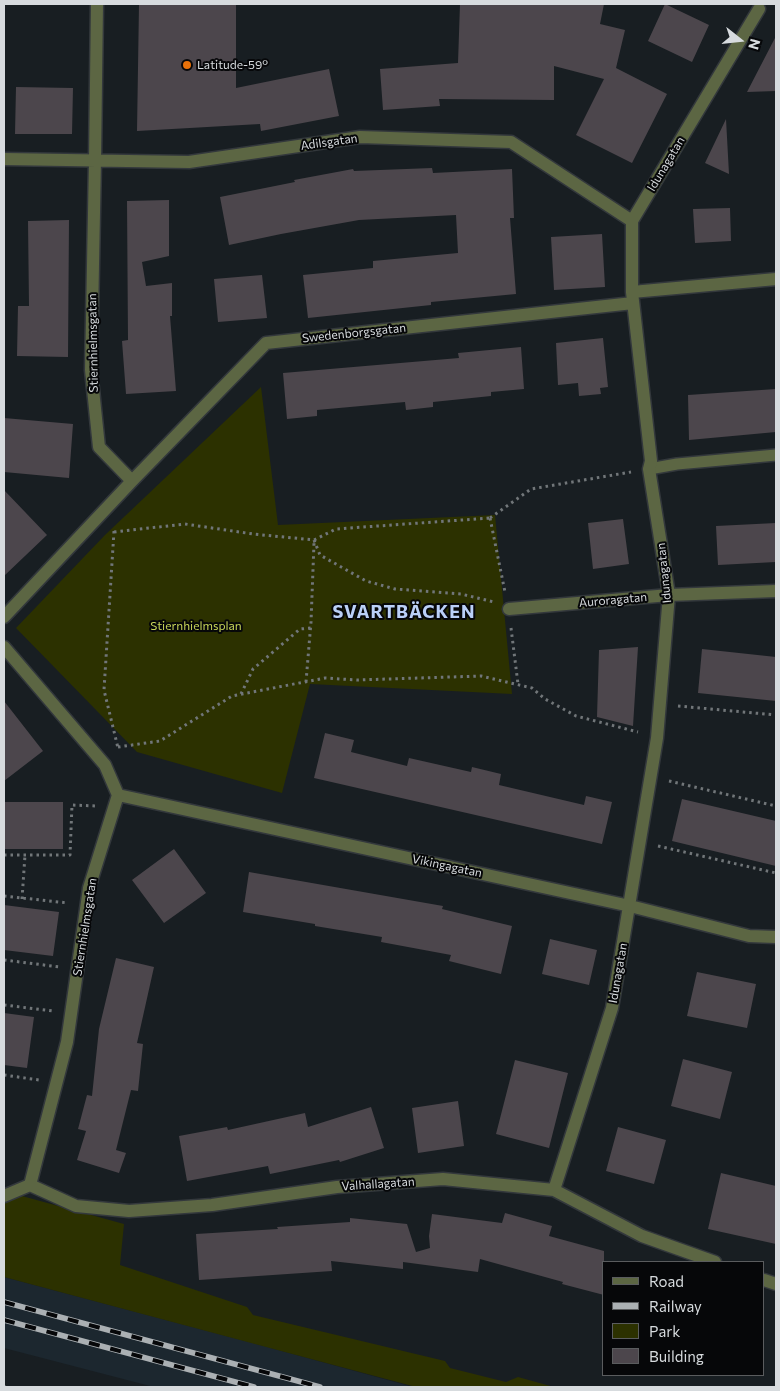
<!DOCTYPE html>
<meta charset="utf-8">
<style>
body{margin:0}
#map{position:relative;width:780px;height:1391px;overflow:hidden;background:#181e22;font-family:Commissioner,sans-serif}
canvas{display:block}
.frame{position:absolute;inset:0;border:5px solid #d7dbde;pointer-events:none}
.legend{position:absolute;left:602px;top:1261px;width:162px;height:115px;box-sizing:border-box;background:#060709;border:1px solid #5a5c5e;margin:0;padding:6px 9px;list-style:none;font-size:15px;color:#d7dbde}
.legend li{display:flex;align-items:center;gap:10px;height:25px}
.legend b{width:25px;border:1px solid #5a5c5e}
.north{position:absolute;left:715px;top:15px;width:50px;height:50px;-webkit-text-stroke:4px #060709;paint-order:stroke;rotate:106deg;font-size:14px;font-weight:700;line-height:20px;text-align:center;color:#d7dbde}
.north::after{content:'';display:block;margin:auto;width:18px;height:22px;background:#d7dbde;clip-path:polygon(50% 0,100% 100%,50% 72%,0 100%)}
</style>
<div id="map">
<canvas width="780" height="1391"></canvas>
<div class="frame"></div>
<ul class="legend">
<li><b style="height:6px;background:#5c6643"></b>Road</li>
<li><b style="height:6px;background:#abb0b3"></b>Railway</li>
<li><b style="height:14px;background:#2c3100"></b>Park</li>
<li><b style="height:14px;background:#4c464c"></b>Building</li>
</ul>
<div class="north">N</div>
</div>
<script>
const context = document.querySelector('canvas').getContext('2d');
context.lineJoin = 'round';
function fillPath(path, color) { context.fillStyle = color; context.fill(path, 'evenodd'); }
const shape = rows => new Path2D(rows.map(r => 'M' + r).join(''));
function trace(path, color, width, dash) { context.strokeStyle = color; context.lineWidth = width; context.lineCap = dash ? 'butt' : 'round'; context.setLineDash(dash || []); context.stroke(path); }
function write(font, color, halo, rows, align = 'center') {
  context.font = font + ' Commissioner,sans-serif'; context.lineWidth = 4; context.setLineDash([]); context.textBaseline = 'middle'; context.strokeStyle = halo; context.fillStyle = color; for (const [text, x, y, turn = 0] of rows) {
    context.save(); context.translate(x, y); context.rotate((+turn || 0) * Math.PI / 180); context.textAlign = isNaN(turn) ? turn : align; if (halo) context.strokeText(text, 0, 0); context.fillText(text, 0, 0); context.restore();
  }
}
fillPath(shape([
 [4,1277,253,1343,413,1387,154,1387,4,1348]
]), '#1c272f');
fillPath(shape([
 [261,387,278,525,495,515,512,694,310,684,282,793,137,752,16,628,105,535],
 [22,1196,124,1224,120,1265,247,1307,253,1315,445,1361,450,1368,506,1382,518,1377,554,1387,416,1387,4,1277,4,1202,16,1197]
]), '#2c3100');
fillPath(shape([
 [139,4,236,4,236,88,329,69,339,116,261,131,260,124,137,131],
 [460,4,604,4,600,24,625,30,616,68,667,94,632,163,576,135,604,79,554,66,554,100,439,99,440,106,383,110,380,69,458,63],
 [665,4,709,25,692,62,648,41],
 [776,36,776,91,747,92],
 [16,87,73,88,72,134,15,134],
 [726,119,729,174,705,163],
 [432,168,433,173,512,169,514,218,510,218,516,294,431,302,431,305,308,318,303,275,373,268,373,261,458,253,456,215,359,220,281,234,229,245,220,197,295,182,294,180,353,169,354,171],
 [169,200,169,256,142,262,146,286,172,283,172,316,170,316,176,391,126,394,122,341,128,340,127,201],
 [730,208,731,241,695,243,693,209],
 [69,220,68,357,17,356,18,306,29,306,28,221],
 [602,234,605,287,554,290,551,237],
 [262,275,267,318,218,322,214,279],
 [603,338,608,387,600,388,601,394,579,396,578,383,558,385,556,343],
 [521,347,524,389,491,392,491,396,433,402,433,407,406,410,405,402,317,410,317,416,287,419,283,373,459,358,458,353],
 [776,389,776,432,689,440,688,395],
 [4,418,73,424,69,478,4,472],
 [4,490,47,535,4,576],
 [623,519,629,564,593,569,588,523],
 [776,523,776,562,718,565,716,526],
 [638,647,633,726,597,717,599,650],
 [702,649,776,657,776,701,698,693],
 [4,701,43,751,4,781],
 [325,733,354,740,351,752,407,766,409,758,471,772,472,767,501,774,499,785,584,805,586,796,612,802,602,844,314,778],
 [682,799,776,821,776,866,672,841],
 [4,802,63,802,63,849,4,849],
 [174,849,206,893,164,923,132,880],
 [249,872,443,906,442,909,512,926,501,974,449,961,451,955,381,942,382,937,315,926,315,924,243,912],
 [4,905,59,912,53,956,4,950],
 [550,939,597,950,589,985,542,974],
 [116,958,154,967,137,1043,143,1044,138,1091,131,1090,116,1150,126,1153,119,1173,77,1160,86,1131,78,1129,87,1095,92,1096,99,1029],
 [697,972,756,984,747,1028,687,1016],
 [4,1013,34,1017,27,1068,4,1065],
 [683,1059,732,1072,720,1119,671,1106],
 [515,1060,568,1073,549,1148,496,1134],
 [458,1101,464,1146,418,1153,412,1108],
 [371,1107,384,1148,340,1162,339,1160,270,1174,268,1166,187,1181,179,1136,227,1127,228,1130,305,1113,308,1127],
 [618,1127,666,1140,654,1184,606,1171],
 [721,1173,776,1186,776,1244,708,1229],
 [505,1213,552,1226,549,1236,604,1251,604,1295,562,1284,563,1282,480,1259,478,1272,403,1262,403,1269,331,1261,332,1271,199,1280,196,1234,278,1229,277,1227,350,1222,350,1218,407,1224,416,1252,430,1248,429,1236,432,1214,502,1223]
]), '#4c464c');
const lane = shape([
 [649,469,677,464,776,455]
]);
const street = shape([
 [97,4,95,160,91,370,99,447,132,481],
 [4,159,189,162,360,137,511,142,632,221],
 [632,292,776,279],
 [509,609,669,595,776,591],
 [4,617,132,481,266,343,633,303],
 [4,647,105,765,118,795,89,888,67,1042,30,1185],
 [118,795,630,906,749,936,776,937],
 [30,1185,76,1206,129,1211,212,1205,337,1187,443,1179,554,1190,642,1236,715,1262],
 [554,1190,612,1008,657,738,669,595,649,469,651,461,632,292,632,221,759,9],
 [4,1196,30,1185],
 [764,1280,776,1284]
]);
trace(lane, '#33383c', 14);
trace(street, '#33383c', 15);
trace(shape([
 [490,518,531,489,631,472],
 [490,518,505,592],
 [114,531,104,690,118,748],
 [114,532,185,524,253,534,314,540,336,529,490,518],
 [314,540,320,555,366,581,395,589,461,594,494,602],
 [511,628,518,684],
 [306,682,311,622,314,543],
 [241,694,253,669,300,629,311,628],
 [678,706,776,715],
 [118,747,160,741,232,696,325,678,357,680,481,676,532,688,545,699,576,716,638,732],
 [669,781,776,806],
 [658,846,776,873],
 [4,855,70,855,72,805,96,806],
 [4,896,68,903],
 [22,899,25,855],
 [4,960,60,967],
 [4,1005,53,1011],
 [4,1075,39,1080],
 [4,1386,5,1387]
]), '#717679', 3, [2.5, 4]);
trace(lane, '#5c6643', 11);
trace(street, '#5c6643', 12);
const rail = shape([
 [4,1302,320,1387],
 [4,1320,254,1387]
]);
trace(rail, '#abb0b3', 5.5);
trace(rail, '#060709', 4, [11]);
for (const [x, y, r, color] of [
 [187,65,5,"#e8710a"]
]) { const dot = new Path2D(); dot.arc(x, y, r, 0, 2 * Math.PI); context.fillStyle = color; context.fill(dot); trace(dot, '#060709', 2); }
write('12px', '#d7dbde', '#060709', [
 ["Latitude-59°",197,65]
], 'left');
write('12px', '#d7dbde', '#060709', [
 ["Adilsgatan",329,142,-8],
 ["Idunagatan",666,164,-59],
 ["Swedenborgsgatan",354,333,-6],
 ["Stiernhielmsgatan",93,343,-91],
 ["Idunagatan",664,573,-96],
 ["Auroragatan",613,600,-5],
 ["Vikingagatan",447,866,12],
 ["Stiernhielmsgatan",85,927,-81],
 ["Idunagatan",618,973,-80],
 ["Valhallagatan",378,1184,-4]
]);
write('12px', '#c8d659', '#060709', [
 ["Stiernhielmsplan",196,626]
]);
context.letterSpacing = '1px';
write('bold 18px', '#bad0f7', '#060709', [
 ["SVARTBÄCKEN",404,612]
]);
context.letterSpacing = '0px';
</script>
